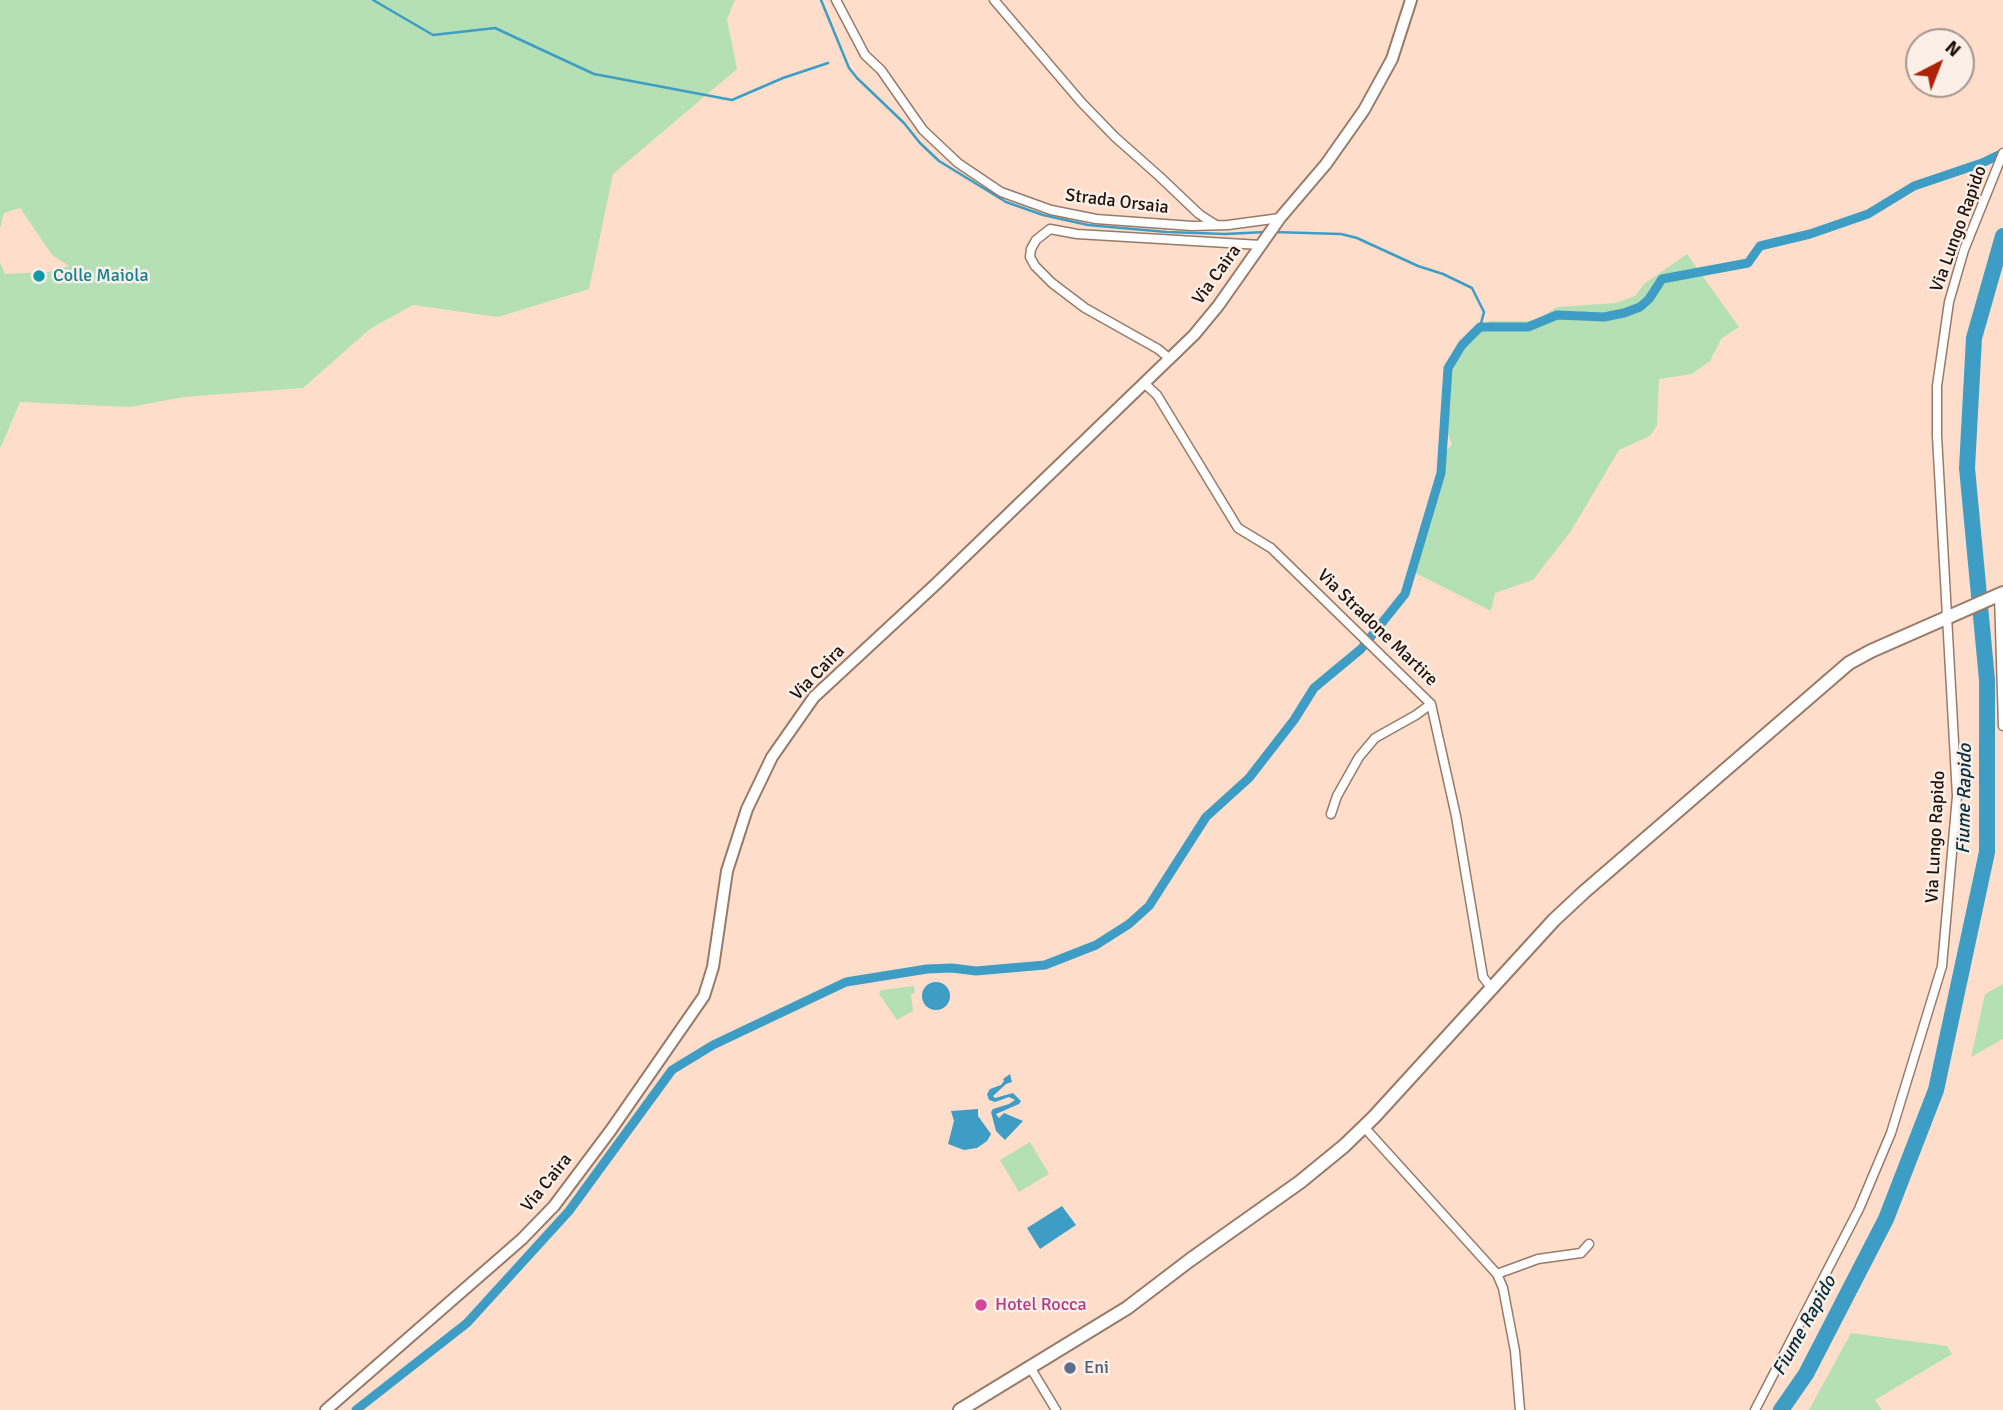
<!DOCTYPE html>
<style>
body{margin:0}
#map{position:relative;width:2003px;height:1410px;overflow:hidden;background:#feddca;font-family:Signika,sans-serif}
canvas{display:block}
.north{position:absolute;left:1905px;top:28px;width:70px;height:70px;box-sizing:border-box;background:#fcefe7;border:2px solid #a3978f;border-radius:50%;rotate:42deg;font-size:19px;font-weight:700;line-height:28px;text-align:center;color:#1d120b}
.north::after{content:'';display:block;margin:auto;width:24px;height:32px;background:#af2206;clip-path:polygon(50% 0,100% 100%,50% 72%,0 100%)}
</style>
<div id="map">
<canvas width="2003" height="1410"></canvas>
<div class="north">N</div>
</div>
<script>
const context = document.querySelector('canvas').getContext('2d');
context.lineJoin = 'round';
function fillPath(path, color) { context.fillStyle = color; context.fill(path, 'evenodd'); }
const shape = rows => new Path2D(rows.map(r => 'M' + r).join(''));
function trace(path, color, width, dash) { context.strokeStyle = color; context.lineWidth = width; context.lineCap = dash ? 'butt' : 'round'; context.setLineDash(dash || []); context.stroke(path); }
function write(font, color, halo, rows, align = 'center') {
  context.font = font + ' Signika,sans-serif'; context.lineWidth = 5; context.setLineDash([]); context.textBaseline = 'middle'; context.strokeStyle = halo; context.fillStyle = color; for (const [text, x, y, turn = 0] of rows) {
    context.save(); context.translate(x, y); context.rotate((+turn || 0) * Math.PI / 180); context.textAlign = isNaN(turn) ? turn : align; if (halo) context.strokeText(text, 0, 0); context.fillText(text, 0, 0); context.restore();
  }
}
fillPath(shape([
 [0,0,735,0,727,19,737,69,613,174,589,289,498,317,413,305,370,329,303,388,184,397,130,407,20,402,0,449,0,262,5,274,48,272,69,266,52,255,20,208,4,213,0,229],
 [1687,254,1739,327,1721,339,1710,361,1692,374,1659,379,1657,425,1650,436,1619,450,1571,531,1533,580,1495,593,1491,611,1415,573,1440,459,1452,444,1441,417,1453,359,1489,321,1535,321,1557,307,1616,303,1635,296,1644,284],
 [2003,984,2003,1039,1971,1057,1985,994],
 [914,986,915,992,911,995,913,1011,897,1020,879,994,881,990],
 [1030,1142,1049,1174,1019,1192,1000,1160],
 [1851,1333,1947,1346,1952,1354,1875,1400,1882,1410,1809,1410]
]), '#b5e0b6');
fillPath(shape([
 '922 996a14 14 0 1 1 28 0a14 14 0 1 1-28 0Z',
 [1010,1074,1012,1082,1006,1084,993,1096,995,1098,1013,1093,1021,1101,1019,1104,996,1114,999,1118,1004,1113,1023,1121,1005,1140,996,1131,991,1112,993,1109,1009,1104,1015,1100,1009,1097,995,1102,989,1100,987,1094,990,1089,1001,1085,1004,1081,1003,1079],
 [978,1109,978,1116,991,1134,987,1141,977,1148,964,1150,948,1144,954,1121,951,1111],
 [1062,1206,1076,1225,1040,1249,1027,1228]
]), '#3e9dc4');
trace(shape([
 [373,0,433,35,495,28,594,74,732,100,783,78,828,63],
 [821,0,849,68,857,78,904,123,920,143,939,161,1006,202,1043,215,1088,225,1167,232,1225,234,1266,232],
 [1273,232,1341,234,1357,238,1418,266,1443,274,1472,288,1484,312,1480,327]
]), '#3e9dc4', 2.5);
trace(shape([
 [356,1410,467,1323,569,1211,672,1070,713,1045,846,982,927,969,952,968,976,971,1045,965,1096,945,1129,924,1149,906,1206,817,1249,778,1294,720,1314,688,1361,649,1405,594,1441,473,1448,368,1462,345,1480,327,1528,327,1557,315,1604,317,1624,313,1640,307,1649,299,1662,279,1748,263,1760,246,1810,234,1868,214,1914,186,1982,163,2003,153]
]), '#3e9dc4', 9);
trace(shape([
 [1781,1410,1806,1374,1886,1219,1936,1090,1987,852,1987,680,1967,468,1974,338,2003,236]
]), '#3e9dc4', 16);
const minor = shape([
 [836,0,865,55,881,70,923,130,958,163,1001,192,1051,210,1096,219,1192,226,1228,225,1280,218],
 [994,0,1082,103,1115,137,1159,176,1199,214,1216,225],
 [1170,359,1158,349,1085,308,1052,283,1035,266,1030,257,1031,249,1036,240,1050,229,1077,234,1261,245],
 [1145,384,1157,395,1238,528,1271,548,1431,704,1456,816,1483,977,1492,989],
 [1999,595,2003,726],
 [1331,814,1337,796,1359,757,1375,738,1416,715,1431,704],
 [1364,1127,1497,1274,1503,1288,1515,1351,1520,1410],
 [1497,1274,1538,1259,1581,1253,1589,1244],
 [1030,1367,1056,1410],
 [1755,1410,1859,1209,1891,1133,1942,966,1957,796,1937,436,1937,386,1949,302,1964,250,2003,153]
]);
const tertiary = shape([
 [326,1410,522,1239,554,1206,611,1130,704,996,713,967,727,871,747,809,772,757,814,697,936,584,1194,335,1218,306,1280,218,1326,164,1364,110,1392,59,1411,0]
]);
const secondary = shape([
 [960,1410,1127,1308,1190,1260,1300,1182,1344,1146,1374,1117,1554,920,1584,892,1849,663,1871,651,2003,593]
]);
trace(minor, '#987a69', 11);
trace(tertiary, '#987a69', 14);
trace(secondary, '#987a69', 16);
trace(minor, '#fff', 8);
trace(tertiary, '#fff', 10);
trace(secondary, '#fff', 12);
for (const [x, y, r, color] of [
 [39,276,7,"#0f9aa8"],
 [981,1305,7,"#d1479c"],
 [1070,1368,7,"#5c6f8a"]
]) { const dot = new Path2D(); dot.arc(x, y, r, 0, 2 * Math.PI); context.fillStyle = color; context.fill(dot); trace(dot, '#fcefe7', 2.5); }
write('18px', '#1d120b', '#fcefe7', [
 ["Strada Orsaia",1117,202,7],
 ["Via Lungo Rapido",1959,229,-70],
 ["Via Caira",1217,275,-54],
 ["Via Stradone Martire",1377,628,44],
 ["Via Caira",818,673,-46],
 ["Via Lungo Rapido",1936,837,-87],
 ["Via Caira",547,1183,-51]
]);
write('18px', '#0d838f', '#fcefe7', [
 ["Colle Maiola",53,276]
], 'left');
write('18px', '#b23c85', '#fcefe7', [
 ["Hotel Rocca",995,1305]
], 'left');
write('18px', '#4e5e75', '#fcefe7', [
 ["Eni",1084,1368]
], 'left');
write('italic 19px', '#022e3f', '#fcefe7', [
 ["Fiume Rapido",1965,799,-89],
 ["Fiume Rapido",1805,1326,-61]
]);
</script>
